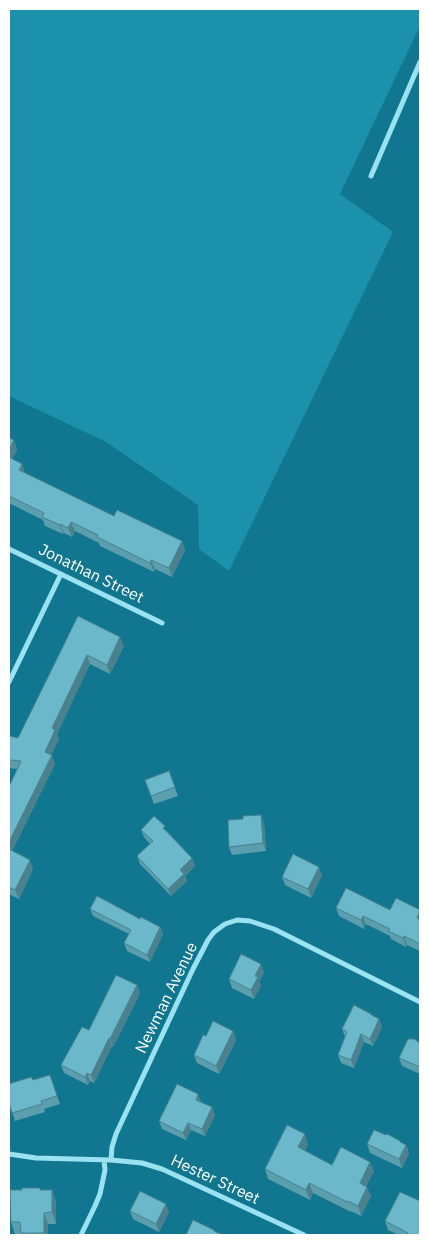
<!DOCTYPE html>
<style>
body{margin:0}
#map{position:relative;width:429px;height:1244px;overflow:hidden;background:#11768f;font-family:"IBM Plex Sans",sans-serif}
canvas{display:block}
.frame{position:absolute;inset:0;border:10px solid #fff;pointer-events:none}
</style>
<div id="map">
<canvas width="429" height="1244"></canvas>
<div class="frame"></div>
</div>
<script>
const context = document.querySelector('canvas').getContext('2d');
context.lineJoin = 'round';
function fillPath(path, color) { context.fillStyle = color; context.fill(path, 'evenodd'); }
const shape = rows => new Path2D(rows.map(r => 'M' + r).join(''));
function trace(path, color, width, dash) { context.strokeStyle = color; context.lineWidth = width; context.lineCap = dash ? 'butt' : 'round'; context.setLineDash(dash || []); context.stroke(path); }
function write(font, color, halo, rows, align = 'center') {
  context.font = font + ' "IBM Plex Sans",sans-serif'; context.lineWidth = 5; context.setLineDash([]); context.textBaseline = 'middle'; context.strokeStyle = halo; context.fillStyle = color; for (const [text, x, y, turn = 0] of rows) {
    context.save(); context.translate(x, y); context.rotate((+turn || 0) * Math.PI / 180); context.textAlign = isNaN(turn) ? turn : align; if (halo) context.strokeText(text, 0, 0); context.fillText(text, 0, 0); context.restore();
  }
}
fillPath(shape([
 [9,9,420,9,420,26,340,194,393,232,229,571,199,549,198,505,106,442,9,396]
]), '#1b91ac');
trace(shape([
 [371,176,420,62],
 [9,549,162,623],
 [9,682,61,574],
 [9,1154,36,1158,111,1160,142,1163,162,1169,304,1235],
 [111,1160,112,1147,116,1134,193,969,208,940,214,932,225,924,237,920,250,921,274,929,420,1002],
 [81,1235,95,1206,100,1194,105,1170,104,1160]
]), '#9ae2f2', 5);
fillPath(shape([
 [9,438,14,440,17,450,12,459,22,464,25,473,114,516,182,541,185,550,172,577,155,569,154,572,100,546,99,543,75,531,72,537,64,533,63,534,45,526,43,520,9,503],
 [78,616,124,646,110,674,90,664,57,734,59,739,51,755,55,764,12,851,33,869,19,899,9,894,9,787,17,769,9,768,9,736,18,738],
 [169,771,178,796,154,804,145,780],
 [264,823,266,851,232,855,229,847],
 [141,830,166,830,192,858,195,866,185,876,187,881,171,896,140,864,137,856,150,844,144,837],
 [322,875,311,898,285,885,282,877],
 [336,908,420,910,420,951,407,945,406,947,391,939,390,936,366,924,364,929,339,916],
 [90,909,140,919,160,927,163,934,150,962,127,951,124,943,129,934,93,916],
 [264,972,259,982,261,985,254,999,232,988,229,979],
 [137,985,140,993,113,1047,112,1046,94,1083,90,1081,88,1085,64,1073,61,1065,89,1030],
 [371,1015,379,1019,382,1027,373,1046,364,1042,354,1068,341,1063,338,1055,345,1037,342,1029],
 [233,1031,236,1040,219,1074,197,1063,194,1055,206,1036],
 [420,1043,420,1074,402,1066,399,1058],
 [50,1075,60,1104,44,1109,45,1112,15,1121,9,1102,33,1080],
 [201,1102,215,1115,205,1136,191,1130,186,1140,162,1129,159,1121],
 [401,1142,406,1145,409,1153,402,1168,370,1153,367,1144],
 [308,1144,305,1151,332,1165,374,1171,366,1186,371,1196,361,1216,351,1211,351,1212,313,1193,310,1200,268,1179,265,1169],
 [41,1190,52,1190,56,1202,56,1224,48,1224,48,1235,21,1235,21,1234,15,1234,11,1222],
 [130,1211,169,1212,159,1232,133,1219],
 [385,1221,420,1235,399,1235,388,1230]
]), '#5b9eae');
fillPath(shape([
 [14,440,17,450,9,464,9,449],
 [22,464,25,473,19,470],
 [71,522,75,531,72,537,68,528],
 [60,524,64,533,63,534,60,525],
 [182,541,185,550,172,577,169,568],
 [151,560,155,569,154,572,150,563],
 [120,637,124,646,110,674,107,665],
 [87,655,90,664,57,734,59,739,48,761,45,752,52,728],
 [52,755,55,764,9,857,9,842],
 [261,815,264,823,266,851,263,843],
 [192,858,195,866,185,876,187,881,171,896,168,889,180,870],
 [30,860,33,869,19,899,15,890],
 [319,867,322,875,311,898,308,889],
 [420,911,420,926,417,918],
 [363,916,366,924,364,929,361,920],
 [160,927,163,934,150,962,147,955],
 [404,936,407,945,406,947,403,938],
 [261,964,264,972,259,982,261,985,254,999,251,990,255,976],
 [137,985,140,993,113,1047,110,1039],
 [379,1019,382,1027,373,1046,370,1039],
 [233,1031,236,1040,219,1074,216,1066],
 [361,1034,364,1042,354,1068,351,1060],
 [109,1038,112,1046,94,1083,91,1075],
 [87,1073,90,1081,88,1085,85,1077],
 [198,1094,201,1102,196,1100],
 [212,1107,215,1115,205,1136,202,1129],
 [188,1123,191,1130,186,1140,183,1133],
 [305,1134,308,1144,302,1157,298,1147],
 [406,1145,409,1153,402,1168,399,1159],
 [370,1162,374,1171,363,1193,360,1183],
 [309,1183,313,1193,310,1200,306,1190],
 [367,1187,371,1196,361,1216,358,1206],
 [52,1190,56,1202,56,1224,52,1212],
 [166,1204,169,1212,159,1232,156,1224],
 [44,1213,48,1224,48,1235,45,1235,44,1233]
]), '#4a818d');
const building = shape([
 [9,438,14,440,9,449,9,438],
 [9,457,22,464,19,470,114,516,117,510,182,541,169,568,151,560,150,563,97,537,98,535,71,522,68,528,60,524,60,525,42,517,44,513,9,496,9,457],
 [78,616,120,637,107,665,87,655,52,728,55,730,45,752,52,755,9,842,9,787,21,761,9,760,9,736,18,738,78,616],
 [169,771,175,787,151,796,145,780,169,771],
 [261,815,263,843,229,847,228,820,243,819,243,816,261,815],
 [154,816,165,826,163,828,192,858,180,870,184,874,168,889,137,856,153,841,141,830,154,816],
 [9,849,30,860,15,890,9,887,9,849],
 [293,854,319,867,308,889,282,877,293,854],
 [346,888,390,910,396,898,420,910,417,918,420,920,420,944,404,936,403,938,388,931,390,929,363,916,361,920,336,908,346,888],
 [97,896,140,919,141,917,160,927,147,955,124,943,131,930,90,909,97,896],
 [241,954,261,964,255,976,258,977,251,990,229,979,241,954],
 [116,975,137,985,110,1039,109,1038,91,1075,87,1073,85,1077,61,1065,82,1027,89,1030,116,975],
 [354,1005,371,1014,370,1014,379,1019,370,1039,361,1034,351,1060,338,1055,347,1032,342,1029,354,1005],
 [213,1021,233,1031,216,1066,194,1055,203,1035,206,1036,213,1021],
 [408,1039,414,1039,420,1043,420,1067,399,1058,408,1039],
 [50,1075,57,1096,41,1101,42,1104,12,1113,9,1102,9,1084,31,1077,33,1080,50,1075],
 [177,1084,198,1094,196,1100,212,1107,202,1129,188,1123,183,1133,159,1121,177,1084],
 [287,1125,305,1134,298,1147,332,1165,341,1147,370,1162,360,1183,367,1187,358,1206,348,1201,347,1202,309,1183,306,1190,265,1169,287,1125],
 [374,1130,386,1135,387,1134,400,1141,400,1142,406,1145,399,1159,367,1144,374,1130],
 [22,1188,40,1188,40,1190,52,1190,52,1212,44,1213,44,1233,21,1233,20,1222,11,1222,10,1190,22,1190,22,1188],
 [140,1191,166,1204,156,1224,130,1211,140,1191],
 [400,1192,420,1201,420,1235,407,1235,408,1233,385,1221,400,1192],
 [193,1220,214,1230,214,1231,223,1235,186,1235,193,1220]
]);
fillPath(building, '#6ab8ca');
trace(building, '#4a818d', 1);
write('16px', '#fff', '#11768f', [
 ["Jonathan Street",91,574,26],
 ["Newman Avenue",167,998,-64],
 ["Hester Street",215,1180,25]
]);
</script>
